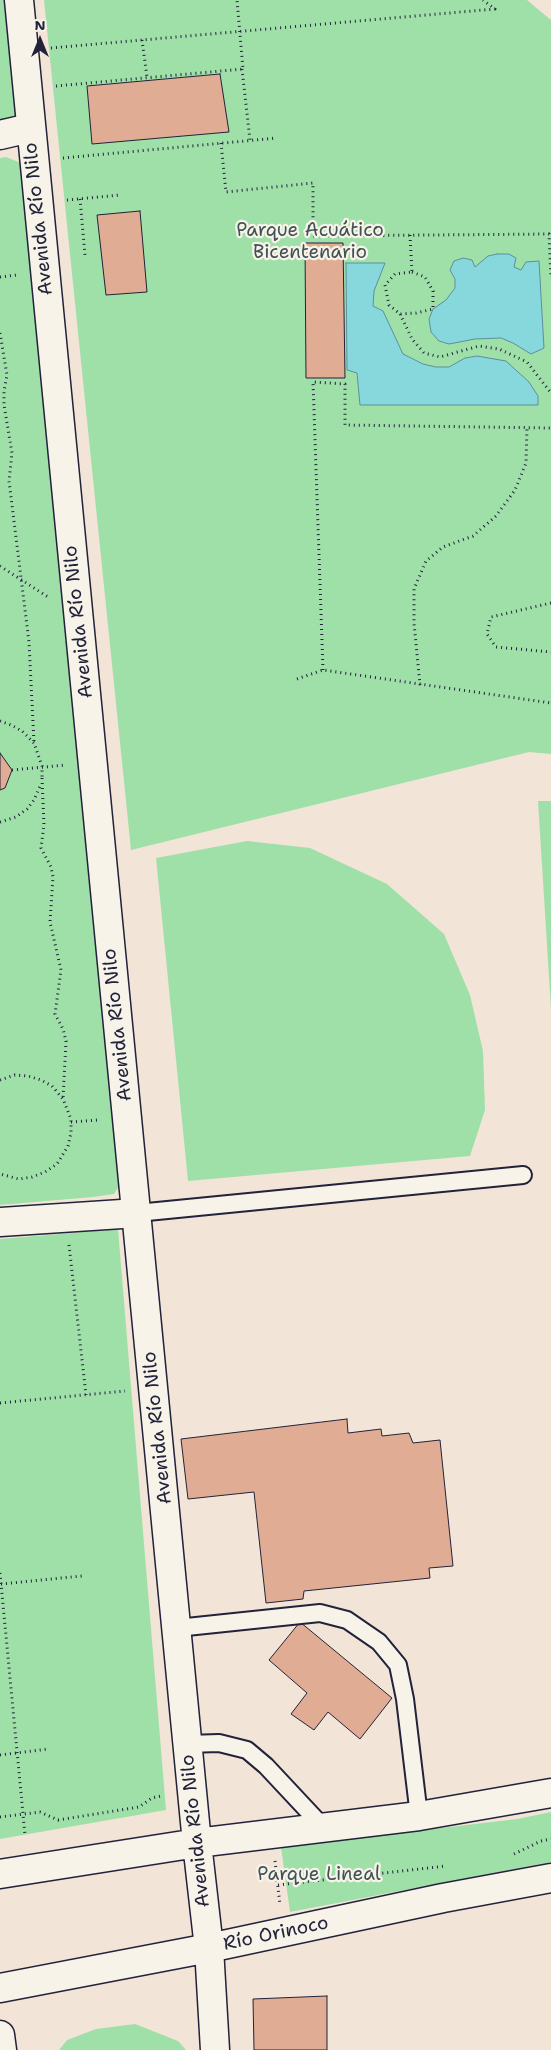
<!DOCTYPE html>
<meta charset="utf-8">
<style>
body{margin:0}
#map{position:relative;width:551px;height:2050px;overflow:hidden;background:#f2e5d7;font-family:"Shantell Sans",sans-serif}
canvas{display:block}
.north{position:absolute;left:15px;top:15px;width:50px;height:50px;-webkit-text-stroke:4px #f7f3e8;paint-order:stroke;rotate:0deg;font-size:14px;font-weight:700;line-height:20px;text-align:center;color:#22223b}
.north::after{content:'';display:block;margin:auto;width:18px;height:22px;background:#22223b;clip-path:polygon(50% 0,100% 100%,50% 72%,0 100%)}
</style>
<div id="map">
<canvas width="551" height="2050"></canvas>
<div class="north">N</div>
</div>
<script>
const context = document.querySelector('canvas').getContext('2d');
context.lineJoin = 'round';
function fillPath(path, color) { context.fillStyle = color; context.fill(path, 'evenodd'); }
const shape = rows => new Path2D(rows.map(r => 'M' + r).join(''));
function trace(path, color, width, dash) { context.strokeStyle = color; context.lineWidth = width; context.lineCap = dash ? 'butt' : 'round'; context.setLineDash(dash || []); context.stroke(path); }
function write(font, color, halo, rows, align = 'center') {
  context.font = font + ' "Shantell Sans",sans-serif'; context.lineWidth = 4.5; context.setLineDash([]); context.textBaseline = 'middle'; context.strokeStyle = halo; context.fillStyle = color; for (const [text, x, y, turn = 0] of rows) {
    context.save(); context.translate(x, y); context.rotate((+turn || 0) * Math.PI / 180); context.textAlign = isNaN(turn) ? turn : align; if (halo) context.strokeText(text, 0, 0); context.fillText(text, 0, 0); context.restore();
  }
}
fillPath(shape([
 [0,0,12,0,17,115,8,122,0,124],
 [44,0,527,0,551,20,551,754,529,752,131,850],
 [6,157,21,163,127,1174,114,1194,93,1197,0,1205,0,158],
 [538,801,551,801,551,1009],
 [247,841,310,848,387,884,444,934,470,995,483,1051,485,1110,470,1156,188,1181,156,858],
 [118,1229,166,1810,0,1839,0,1239],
 [551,1812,551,1862,290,1912,281,1847,517,1819],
 [135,2024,178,2041,186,2050,59,2050,67,2040,96,2029]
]), '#9fe0a9');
const water = shape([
 [497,254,509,254,516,258,514,267,521,270,526,262,539,261,544,348,531,354,513,343,501,338,475,339,449,344,439,341,431,332,429,319,433,309,446,300,455,288,455,279,450,270,454,261,463,258,472,260,475,267,488,256,497,254],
 [346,263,385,263,374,291,373,306,383,311,403,354,423,364,436,367,449,367,465,358,477,356,506,361,529,382,538,396,538,405,360,405,357,373,347,370,346,263]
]);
fillPath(water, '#86d8dc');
trace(water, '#5e8f9c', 1);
const building = shape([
 [220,74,229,132,92,144,87,86,220,74],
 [140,211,147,292,106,295,97,215,140,211],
 [305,243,343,243,345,378,306,378,305,243],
 [0,753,12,770,5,788,0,790,0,753],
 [347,1419,348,1433,381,1429,382,1436,409,1433,413,1443,440,1440,453,1566,429,1568,430,1578,304,1591,303,1599,266,1603,254,1492,188,1499,181,1439,347,1419],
 [300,1622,392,1698,360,1739,328,1712,314,1730,291,1714,307,1693,269,1660,300,1622],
 [327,1996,327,2050,254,2050,253,1999,327,1996]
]);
fillPath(building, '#e0ac93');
trace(building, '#22223b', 1);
const service = shape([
 [137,1213,523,1175],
 [177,1628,320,1613,347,1620,379,1642,398,1665,405,1699,419,1816],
 [187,1744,219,1743,247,1750,266,1766,324,1828]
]);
const minor = shape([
 [0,135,30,128],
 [0,1222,137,1213]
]);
const tertiary = shape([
 [19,0,197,1843,209,1948,215,2050],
 [0,1874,197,1843,419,1816,551,1793],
 [0,1988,209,1948,443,1898,551,1878],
 [0,2035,2,2050]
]);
trace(service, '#22223b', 20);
trace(minor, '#22223b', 31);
trace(tertiary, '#22223b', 31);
trace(shape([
 [142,40,147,77],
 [51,48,495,9,483,0],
 [242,69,250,140],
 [56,86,243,69,237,0],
 [221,143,226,192,313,183,313,236,549,234,551,278],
 [63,158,277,138],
 [80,199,85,255],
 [67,200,120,195],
 [410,235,412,272],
 [412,272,425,277,433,291,433,309,416,313,400,314,389,305,385,285,395,274,412,272],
 [0,277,17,275],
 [400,314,412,339,424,353,440,357,479,346,499,349,527,362,551,393],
 [0,333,7,375,4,391,4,405,12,453,9,481,29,642,34,743],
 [0,566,48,597],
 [551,603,491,617,487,634,496,647,551,652],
 [323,670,313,382,345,384,345,425,551,428],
 [297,679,323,670,551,703],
 [420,685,414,623,414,589,426,561,443,547,473,536,496,516,515,490,526,463,527,428],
 [0,721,11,725,22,731,34,743,42,766,42,778],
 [12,770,66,765],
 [42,778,44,825,41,848,51,867,53,877,50,922,61,970,55,1014,63,1029,66,1041,63,1099],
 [0,822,16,817,27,809,34,800,41,784],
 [0,1080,15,1075,28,1076,41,1080,52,1086,63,1099,71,1119,71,1133,68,1146,57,1164,45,1172,32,1177,19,1179,0,1174],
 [71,1122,98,1120],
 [69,1245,86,1395],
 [0,1403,125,1391],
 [0,1573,25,1835],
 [1,1584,82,1576],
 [0,1755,48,1749],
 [0,1817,40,1812,58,1820,139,1807,152,1798,161,1796,161,1794],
 [514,1854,541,1841,551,1839],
 [275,1861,280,1905],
 [278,1885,446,1866]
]), '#22223b', 3, [1, 4]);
trace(service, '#f7f3e8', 16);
trace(minor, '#f7f3e8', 28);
trace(tertiary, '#f7f3e8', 28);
write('19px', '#22223b', '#f7f3e8', [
 ["Avenida Río Nilo",39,219,-96],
 ["Avenida Río Nilo",79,622,-96],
 ["Avenida Río Nilo",118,1025,-96],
 ["Avenida Río Nilo",158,1428,-96],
 ["Avenida Río Nilo",196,1831,-96],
 ["Río Orinoco",276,1934,-12]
]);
write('19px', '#415256', '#f7f3e8', [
 ["Parque Acuático",310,231],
 ["Bicentenario",310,253],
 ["Parque Lineal",319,1875]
]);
</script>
